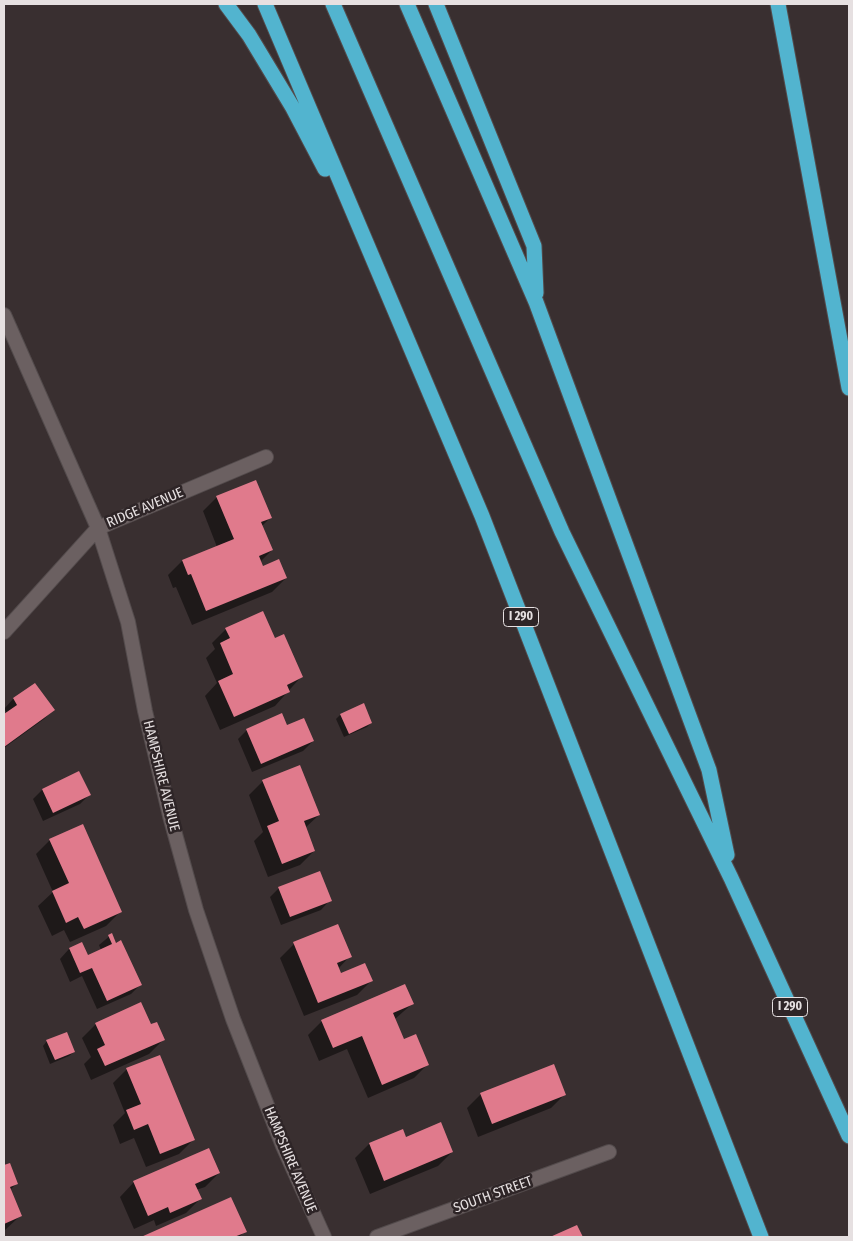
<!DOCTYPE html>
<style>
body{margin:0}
#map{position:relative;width:853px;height:1241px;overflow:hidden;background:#392f30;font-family:"Fira Sans Condensed",sans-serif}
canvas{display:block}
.frame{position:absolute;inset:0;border:5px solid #e6e0e1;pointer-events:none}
</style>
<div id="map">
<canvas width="853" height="1241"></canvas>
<div class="frame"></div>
</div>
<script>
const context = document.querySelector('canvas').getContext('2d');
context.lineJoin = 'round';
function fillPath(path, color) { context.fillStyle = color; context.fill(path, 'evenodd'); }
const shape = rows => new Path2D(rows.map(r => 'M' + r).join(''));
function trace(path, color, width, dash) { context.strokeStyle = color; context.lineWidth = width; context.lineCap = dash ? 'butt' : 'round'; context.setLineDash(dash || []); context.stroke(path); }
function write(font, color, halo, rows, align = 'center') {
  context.font = font + ' "Fira Sans Condensed",sans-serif'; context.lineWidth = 5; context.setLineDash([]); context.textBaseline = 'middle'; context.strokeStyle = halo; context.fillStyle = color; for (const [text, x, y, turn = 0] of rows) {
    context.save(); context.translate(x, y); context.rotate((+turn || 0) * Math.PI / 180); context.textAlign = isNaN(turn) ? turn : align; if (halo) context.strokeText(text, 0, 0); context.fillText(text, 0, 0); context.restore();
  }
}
fillPath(shape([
 [217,497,270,518,262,526,272,550,260,562,262,568,286,578,272,592,192,625,176,587,173,588,168,575,182,561,217,547,203,511],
 [226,629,274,640,301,677,275,706,220,730,205,696,217,683,206,658,215,649,212,643],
 [35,684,53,710,44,719,4,748,4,716,7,713,4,709,13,699],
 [363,705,371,723,367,727,344,737,336,719,340,715],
 [286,727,313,741,303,751,252,772,238,739,247,730],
 [79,773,89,795,80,804,43,821,33,799,42,790],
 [263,781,319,815,305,828,314,851,300,865,268,877,254,841,263,832,249,795],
 [50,840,120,912,106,926,70,942,64,930,52,936,38,906,53,892,36,854],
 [279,888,330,900,321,910,281,925,270,897],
 [111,935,140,985,131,994,97,1009,82,976,70,982,60,959,69,949,82,944,87,956,101,950,99,945],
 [294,944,350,956,338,969,340,974,371,981,357,995,304,1016,280,958],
 [412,1004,395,1019,404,1040,428,1064,414,1078,368,1098,347,1049,319,1061,308,1035,322,1021],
 [96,1024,150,1026,163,1040,149,1054,91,1080,84,1064,91,1057,82,1038],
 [47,1041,74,1052,69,1056,50,1064,43,1046],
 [127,1069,193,1140,179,1154,146,1167,134,1138,120,1144,113,1125,125,1113,113,1083],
 [481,1094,565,1094,551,1108,478,1137,467,1108],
 [402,1130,406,1139,452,1152,438,1166,370,1194,355,1158,369,1144],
 [9,1165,17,1183,10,1190,20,1216,4,1231,4,1167],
 [219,1173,205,1187,196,1190,200,1199,186,1213,156,1226,154,1220,134,1229,120,1197,134,1182],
 [230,1198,245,1231,239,1237,144,1237]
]), '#0007');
fillPath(shape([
 [256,480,272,518,261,522,273,550,259,556,263,566,279,559,287,578,206,611,191,574,188,575,182,560,234,539,216,496],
 [263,611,275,638,284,634,303,677,287,685,290,692,234,717,218,681,233,674,220,643,230,638,225,628],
 [35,683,55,710,4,747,4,714,17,705,13,698],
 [364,703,372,723,349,734,340,714],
 [282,713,287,725,304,718,314,741,261,764,246,729],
 [300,765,320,815,304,821,315,851,282,864,267,826,279,821,262,780],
 [79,771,91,795,53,813,42,789],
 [83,824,122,912,84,929,78,917,66,923,52,891,69,883,49,839],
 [320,871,332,901,290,917,278,887],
 [338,924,352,957,337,963,341,973,365,963,373,981,318,1003,293,942],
 [112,933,116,943,121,940,142,985,107,1001,92,968,80,973,69,948,82,942,88,955,112,944,108,935],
 [405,984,414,1004,393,1013,404,1039,416,1034,429,1065,382,1085,362,1036,333,1048,321,1020],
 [141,1002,151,1024,157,1022,165,1040,105,1066,97,1049,105,1045,95,1023],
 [67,1032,75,1052,55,1060,46,1040],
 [160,1055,195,1140,160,1154,148,1124,134,1130,126,1110,141,1104,126,1068],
 [554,1064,566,1095,492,1124,480,1093],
 [441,1122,453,1152,384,1181,369,1143,403,1129,406,1137],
 [209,1148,220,1173,195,1184,202,1199,170,1213,168,1207,148,1216,133,1181],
 [10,1163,18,1184,10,1187,22,1216,4,1224,4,1165],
 [231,1197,247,1232,234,1237,141,1237],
 [577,1225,583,1237,550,1237]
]), '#e07a8c');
const minor = shape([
 [4,315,98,528,128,622,145,711,170,816,196,910,233,1019,283,1146,324,1237],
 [4,632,98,528,266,457],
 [377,1237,609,1152]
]);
const motorway = shape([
 [226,4,249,35,293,108,325,169],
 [265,4,482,516,761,1237],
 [333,4,562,532,731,878,849,1136],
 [407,4,536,302,709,770,727,855],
 [436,4,534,246,536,293],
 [778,4,849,388]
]);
trace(minor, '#534b4c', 16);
trace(motorway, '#534b4c', 17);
trace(minor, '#6b6061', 14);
trace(motorway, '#52b4cf', 15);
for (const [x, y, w] of [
 [521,617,35],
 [790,1007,35]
]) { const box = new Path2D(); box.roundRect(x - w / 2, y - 9.5, w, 19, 4); context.fillStyle = '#2e2527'; context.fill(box); trace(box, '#e6e0e1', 1); }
write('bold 12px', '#e6e0e1', null, [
 ["I 290",521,617],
 ["I 290",790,1007]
]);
write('14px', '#e6e0e1', '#2e2527', [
 ["RIDGE AVENUE",145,508,-23],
 ["HAMPSHIRE AVENUE",161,776,76],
 ["HAMPSHIRE AVENUE",290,1160,67],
 ["SOUTH STREET",493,1195,-20]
]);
</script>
